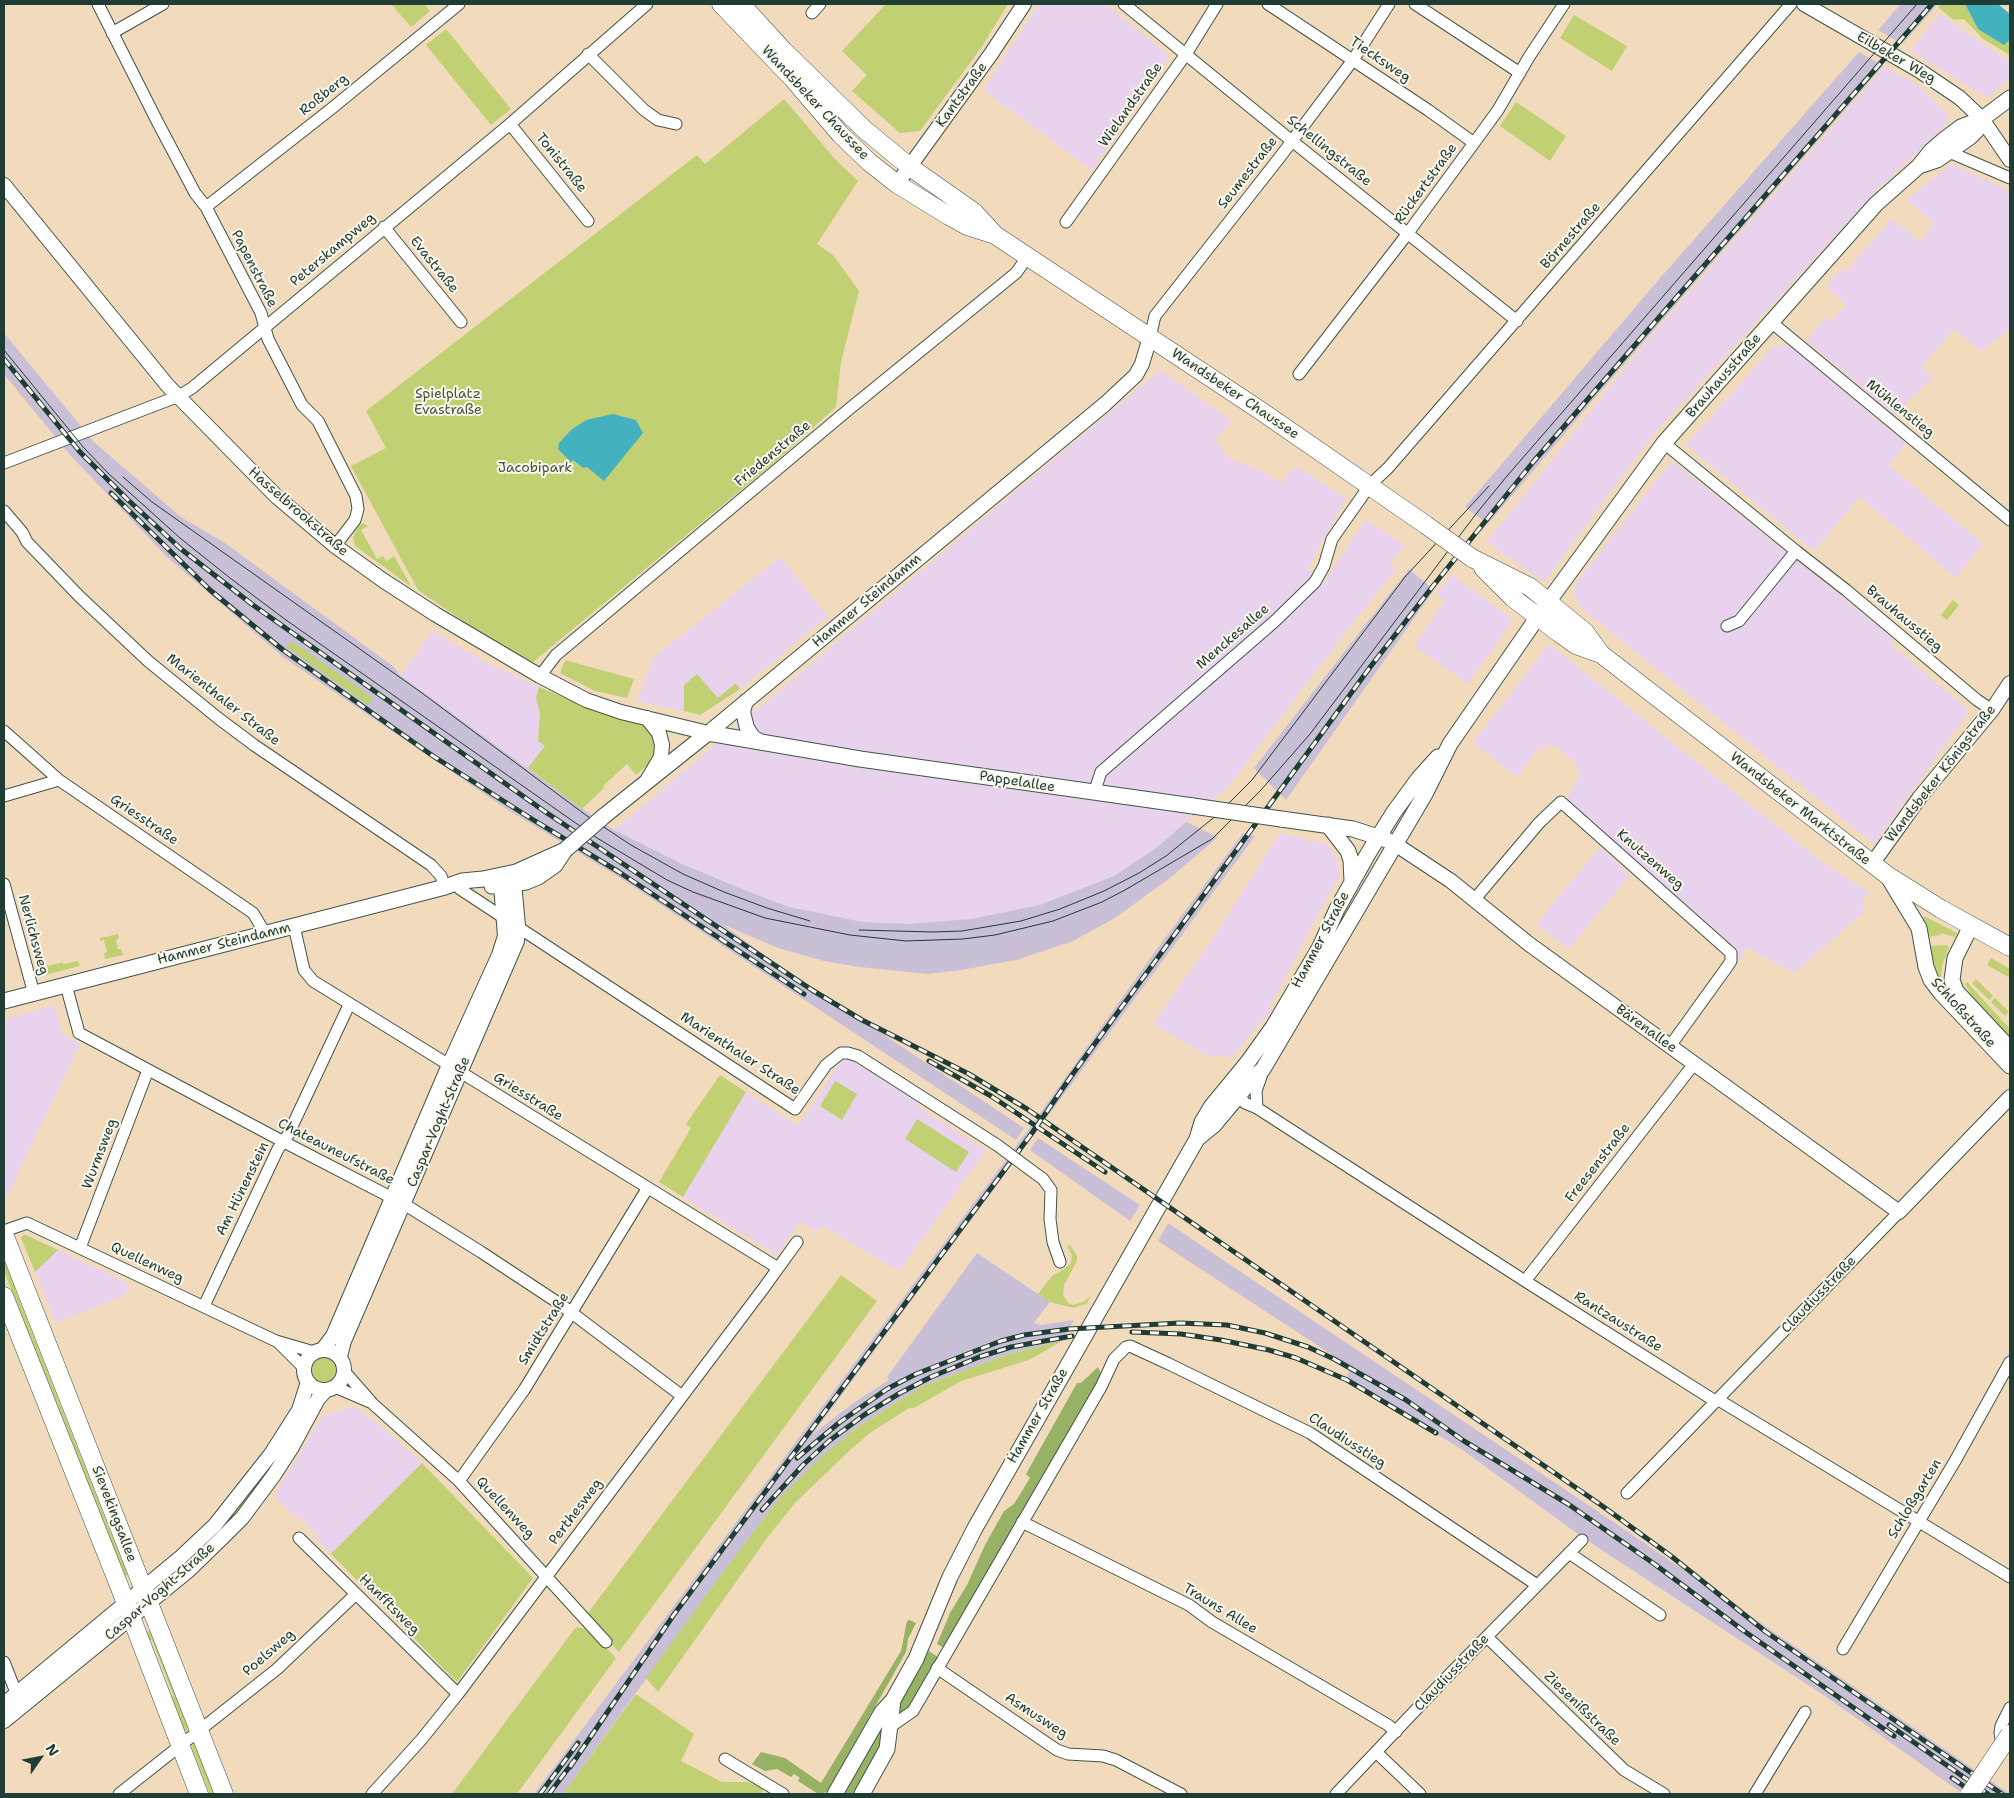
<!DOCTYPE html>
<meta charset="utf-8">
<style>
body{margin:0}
#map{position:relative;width:2014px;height:1798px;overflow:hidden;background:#f2dbbc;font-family:"Shantell Sans",sans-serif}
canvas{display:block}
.frame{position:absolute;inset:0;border:5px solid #1f3d34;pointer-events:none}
.north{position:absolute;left:15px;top:1733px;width:50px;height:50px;-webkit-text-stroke:4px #fbf7ec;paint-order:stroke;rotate:57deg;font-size:14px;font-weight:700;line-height:20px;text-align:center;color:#1f3d34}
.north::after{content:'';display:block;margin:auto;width:18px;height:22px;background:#1f3d34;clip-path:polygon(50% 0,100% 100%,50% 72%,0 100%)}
</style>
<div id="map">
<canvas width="2014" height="1798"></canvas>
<div class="frame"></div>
<div class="north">N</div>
</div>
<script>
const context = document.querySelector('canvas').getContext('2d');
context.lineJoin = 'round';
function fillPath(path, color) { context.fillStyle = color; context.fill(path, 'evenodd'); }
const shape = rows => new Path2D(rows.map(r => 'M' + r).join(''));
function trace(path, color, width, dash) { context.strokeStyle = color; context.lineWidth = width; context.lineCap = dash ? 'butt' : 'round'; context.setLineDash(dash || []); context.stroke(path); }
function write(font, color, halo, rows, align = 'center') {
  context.font = font + ' "Shantell Sans",sans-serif'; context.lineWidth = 4; context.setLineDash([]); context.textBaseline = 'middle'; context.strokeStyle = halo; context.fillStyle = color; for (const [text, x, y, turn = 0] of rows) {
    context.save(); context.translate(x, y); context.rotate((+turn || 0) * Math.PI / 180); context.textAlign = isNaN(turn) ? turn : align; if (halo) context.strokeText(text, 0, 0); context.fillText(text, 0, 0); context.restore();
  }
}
fillPath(shape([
 [1039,4,1105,4,1166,53,1168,57,1167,61,1092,170,983,90],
 [1939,14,2010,62,2010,77,1988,98,1911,51],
 [1885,67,1919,86,1947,114,1947,124,1873,194,1653,435,1544,582,1487,542,1637,353],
 [1951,164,2010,191,2010,329,1981,351,1954,329,1921,367,1933,378,1894,415,1807,341,1826,317,1831,321,1846,305,1827,287,1841,269,1845,272,1892,219,1920,242,1933,223,1907,199],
 [1790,345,1906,444,1889,465,1983,544,1956,578,1860,497,1814,551,1686,445,1773,347],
 [1160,370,1232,421,1216,439,1227,457,1264,472,1281,483,1296,466,1346,498,1308,568,1322,585,1366,520,1404,545,1390,564,1397,568,1338,642,1228,787,1156,848,1114,876,1040,905,971,919,909,924,862,922,789,907,684,865,614,830],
 [1672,461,1870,619,1895,641,1891,645,1967,709,1967,714,1874,844,1581,608,1574,597,1576,583],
 [780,557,828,616,740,689,700,715,637,701,653,658],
 [1452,575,1513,620,1468,684,1414,646,1445,601,1436,594],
 [432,631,483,661,539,687,536,698,540,713,538,740,545,746,528,768,401,676],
 [1549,644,1826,865,1869,892,1863,902,1863,913,1795,973,1747,948,1736,964,1737,953,1730,942,1566,802,1579,776,1578,767,1574,761,1557,747,1548,746,1537,751,1517,777,1473,743],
 [1280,833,1301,837,1307,841,1325,843,1330,846,1340,868,1340,875,1269,1007,1273,1012,1260,1023,1231,1059,1225,1055,1210,1057,1153,1024,1212,940],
 [1600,847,1630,875,1569,949,1536,924],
 [55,1006,62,1034,80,1044,6,1199,4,1197,4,1019],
 [848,1058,920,1101,917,1106,986,1151,899,1271,822,1226,817,1232,800,1221,777,1255,683,1197,746,1092,798,1126,840,1063],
 [58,1250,130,1284,124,1296,56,1323,35,1272],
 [354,1406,378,1424,422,1463,331,1554,316,1538,318,1536,299,1516,296,1518,277,1500,276,1492,323,1416]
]), '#e8d2ee');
fillPath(shape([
 [1901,4,1938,4,1902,44,1878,30],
 [1859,52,1883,66,1593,400,1488,524,1465,507,1661,277],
 [4,333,94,442,181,517,225,543,394,667,401,676,591,815,614,830,684,865,752,893,789,907,862,922,909,924,971,919,1040,905,1114,876,1156,848,1186,822,1218,837,1170,878,1115,918,1073,941,1016,960,961,970,928,974,859,967,824,961,778,948,722,924,773,961,1024,1128,1016,1140,622,879,505,808,283,657,167,557,71,456,4,374],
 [1409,569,1434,590,1286,800,1254,768],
 [1243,833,1255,836,812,1435,852,1404,889,1380,887,1377,977,1253,1050,1302,1034,1323,1041,1325,1074,1320,1062,1341,1006,1355,923,1386,856,1428,782,1495,726,1568,563,1794,534,1794,1028,1130,1151,957],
 [1038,1138,1140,1205,1130,1221,1030,1150],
 [1168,1223,1615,1523,2010,1794,1963,1794,1828,1698,1582,1537,1464,1451,1346,1377,1352,1368,1158,1241]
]), '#c9bfd7');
fillPath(shape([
 [391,4,424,4,430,11,411,27],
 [886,4,1008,4,981,48,920,131,900,133,852,91,867,75,842,51],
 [1941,4,1965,4,1978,29,2010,40,2010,55,1983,39,1964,19,1954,20,1938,7],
 [1574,15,1627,46,1612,71,1560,38],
 [446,29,511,109,491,125,426,45],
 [784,99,835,159,858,181,817,244,833,255,859,291,841,362,836,407,776,461,533,662,492,641,418,590,351,466,386,448,366,411,697,155,705,164],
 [1516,102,1566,136,1550,161,1500,126],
 [363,523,368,526,361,530,377,559,383,556,386,561,394,556,410,584,409,585,355,546,353,537,358,527],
 [1953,600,1959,605,1947,620,1941,615],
 [292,641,373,698,368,705,287,647],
 [565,660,634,679,627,698,595,691,560,673],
 [697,674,718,698,736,683,740,689,700,715,684,711,684,685],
 [539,687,600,712,644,724,650,728,658,748,649,764,636,775,627,764,603,786,604,788,582,809,528,768,545,746,538,741,540,713,536,698],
 [1924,916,1957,933,1955,937,1941,933,1940,935,1928,937,1922,919],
 [118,934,119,938,116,940,118,949,121,949,123,955,105,959,104,953,107,952,104,940,100,941,100,938],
 [1946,945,1949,947,1942,966,1941,978,1943,986,1934,970,1929,946],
 [41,954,45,967,63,962,63,964,78,961,80,966,41,976,34,955],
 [1991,958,2010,969,2010,978,1987,965],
 [1976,979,1993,996,1989,1000,1972,983],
 [1967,982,2010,1029,2010,1040,1975,1001,1965,984],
 [1995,998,2009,1012,2005,1016,1991,1002],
 [720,1075,746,1092,683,1197,659,1182,691,1128,686,1124],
 [835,1081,857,1094,842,1120,820,1106],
 [917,1119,969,1152,956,1172,905,1139],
 [23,1235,26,1235,58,1250,35,1272,21,1238],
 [1070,1245,1077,1256,1077,1261,1064,1285,1063,1295,1068,1303,1073,1305,1083,1302,1091,1296,1086,1305,1084,1304,1074,1308,1050,1302,1038,1294,1053,1275,1063,1270,1071,1263,1072,1255,1067,1246],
 [4,1259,19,1283,15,1289,121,1559,126,1559,129,1573,125,1577,4,1271],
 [841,1275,877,1301,619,1652,585,1617],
 [1062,1341,1029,1360,961,1381,914,1408,909,1408,870,1433,849,1451,796,1502,770,1534,658,1692,646,1678,726,1568,782,1495,819,1459,856,1428,923,1386,1006,1355],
 '312 1369a13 13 0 1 1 26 0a13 13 0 1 1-26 0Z',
 [301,1423,262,1483,222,1531,163,1585,162,1581,293,1429],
 [422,1463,533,1578,457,1682,331,1554],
 [576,1627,589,1630,616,1658,517,1794,452,1794],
 [150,1630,189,1726,187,1731,181,1732,169,1698,173,1695,152,1640,146,1640,145,1634],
 [636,1694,694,1734,681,1761,722,1782,749,1782,764,1789,761,1794,563,1794],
 [198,1743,213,1776,208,1779,214,1794,210,1794,191,1745]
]), '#c1d073');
fillPath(shape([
 [1098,1367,1102,1376,944,1648,937,1644,950,1613,967,1585,985,1545,1004,1511,1014,1504,1030,1478,1026,1474,1077,1383,1081,1383],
 [910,1620,916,1623,908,1639,906,1652,827,1792,818,1794,798,1781,800,1778,794,1774,791,1777,777,1769,765,1771,752,1764,761,1752,785,1758,821,1783,901,1651,907,1621],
 [927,1650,938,1657,908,1709,896,1718,898,1705],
 [882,1727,886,1740,858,1794,843,1794]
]), '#98b265');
fillPath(shape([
 [1965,4,1998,4,2010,14,2010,40,2004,45,1978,29],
 [613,414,636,420,643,433,604,481,587,467,583,468,573,460,571,462,558,449,559,443,571,430,586,420]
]), '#43b1be');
const minor = shape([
 [98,4,157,121,195,193,206,207,261,313,268,339,302,405,318,421,356,496,358,509,355,520,335,546],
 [1124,4,1287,137,1517,321],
 [1268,4,1428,110,1474,143],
 [1415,4,1520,73],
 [812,13,820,4],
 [112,33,163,4],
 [588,54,644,110,658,120,676,124],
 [510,124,588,221],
 [1949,152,2010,178],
 [206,207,331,109,459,4],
 [1066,222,1186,54,1217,4],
 [384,227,461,322],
 [1771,322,2010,520],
 [1150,337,1155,316,1280,157,1353,60,1389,4],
 [1299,374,1405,237,1474,143,1498,110,1529,57,1564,4],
 [1664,443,1796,551,1739,621,1727,626],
 [4,463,179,396,192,388,510,124,647,4],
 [4,511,22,532,27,542,79,596,148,661,218,718,254,745,431,865,441,876,445,887],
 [1796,551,1846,590,1977,700,1992,710],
 [540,676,556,655,848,410,1016,273,1028,256],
 [4,731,59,780,253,913,265,933],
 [1094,793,1101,772,1275,621,1315,582,1324,566,1332,539,1370,485,1388,468,1791,4],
 [4,796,59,780],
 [4,884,34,994],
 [460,889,795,1109,826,1065,841,1053,848,1053,858,1056,997,1145],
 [1474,900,1539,823,1561,802,1731,953,1731,961,1727,967,1670,1046],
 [294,926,304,970,313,981,778,1268],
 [66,985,79,1033,284,1142,404,1204,481,1252,560,1304,682,1396],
 [1238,1088,1239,1096,1245,1103,1257,1108,1525,1281,1712,1399,1722,1402,2010,1577],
 [1257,1108,1256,1091,1263,1071],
 [1032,1171,1043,1179,1051,1190,1050,1219,1053,1242,1060,1262],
 [4,1231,27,1223,276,1341,314,1352],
 [80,1248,148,1070],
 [1525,1281,1694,1064],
 [204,1306,278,1149,288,1135,349,1005],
 [278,1342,304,1368],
 [345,1372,373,1404,459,1481,606,1642],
 [335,1387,370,1402],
 [459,1481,524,1390,647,1189],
 [1627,1493,1899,1212],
 [1022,1522,1189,1605,1212,1622,1388,1725,1396,1732],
 [299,1538,458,1694],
 [1569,1553,1660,1615],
 [1487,1637,1624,1770,1664,1794],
 [1843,1649,1955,1461,2010,1362],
 [4,1662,19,1700],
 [937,1668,1057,1750,1068,1754,1103,1756,1116,1760,1181,1794],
 [890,1727,913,1711,1101,1387,1114,1359,1126,1347,1130,1346,1169,1364,1310,1433,1537,1585],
 [2007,1747,2001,1739,2000,1733,2001,1726,2010,1708],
 [1376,1752,1420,1794],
 [725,1759,783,1794],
 [119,1794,277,1669,356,1594],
 [372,1794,421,1740,458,1694,763,1289,797,1242],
 [1336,1794,1448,1676,1582,1540],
 [1755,1794,1805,1712]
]);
const tertiary = shape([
 [1804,4,1920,71,1960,98,1982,119,2010,160],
 [897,184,991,54,1024,4],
 [4,185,168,386,277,497,335,546,384,581,435,614,540,676,586,700,621,712,708,733,1105,404,1136,375,1142,364,1150,337],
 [746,701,743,712,747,728,753,737,763,743],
 [647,718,659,733,662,745,661,757,648,779],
 [1395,844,1451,881,1529,944,1899,1212,2010,1097],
 [1872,864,1920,797,1992,710,2010,683],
 [323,1349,333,1336,449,1065,499,955,505,936,501,885,508,874,514,883,518,926,517,941,344,1341,340,1356],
 '304 1370a20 20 0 1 1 40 0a20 20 0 1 1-40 0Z',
 [4,1704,180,1558,215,1525,271,1454,299,1410,308,1382],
 [4,1721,189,1570,224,1536,242,1518,274,1475,292,1447,318,1399,326,1390]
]);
const secondary = shape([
 [1919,166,1937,160,1970,137,1977,130,1982,119],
 [604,816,708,733,860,759,1193,806],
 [1281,819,1353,829,1387,840],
 [1328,825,1348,851,1351,860,1352,881],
 [1887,875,1919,928,1926,967,1931,980,1941,993,2010,1066],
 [492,886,526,882,538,877,555,865,565,850],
 [1971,926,1955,958,1952,980,1956,991,2010,1049],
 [4,1001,445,887,462,881,483,879,516,872,565,850],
 [1197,1139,1214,1125,1254,1077,1263,1069,1425,794,1450,744,1548,602,1664,443,1876,204,1919,166,1931,151,1945,139,1961,127,1982,119,2010,98],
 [835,1794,882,1712,893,1700,916,1659,950,1577,975,1528,1197,1139,1202,1122,1211,1107,1248,1062,1273,1027,1320,947,1337,909,1369,852,1394,812,1419,778,1438,757],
 [862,1794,887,1749,893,1700]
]);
const primary = shape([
 [721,4,793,79,840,134,869,162,897,184,949,216,967,226,992,234],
 [741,4,783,50,865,130,910,167,974,212,995,235,1261,411,1426,525],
 [1472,558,1530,587,1585,632,1601,654,1887,875,1941,909,2010,947],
 [1483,568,1513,598,1559,633,1576,645,1601,654],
 [4,1234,224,1794],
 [4,1296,120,1588,199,1794]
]);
trace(minor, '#3f5548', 13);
trace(tertiary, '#3f5548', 16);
trace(secondary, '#3f5548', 17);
trace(primary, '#3f5548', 19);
trace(minor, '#fff', 11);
trace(tertiary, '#fff', 14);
trace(secondary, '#fff', 15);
trace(primary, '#fff', 18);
trace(shape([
 [4,350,84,448,109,474,180,538,230,578,286,620,597,838,667,880,693,892,765,918,850,935,906,941,963,939,995,935,1053,921,1102,902,1125,890,1212,839,1261,790,1310,734,1476,514,1507,476,1917,4],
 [123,477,152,502,422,693,587,816,631,845,683,874,724,892,767,908,810,921],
 [859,930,933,932,962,931,1021,921,1060,909,1104,891,1139,873,1166,856,1217,815,1252,780,1405,577,1489,486]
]), '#1f3d34', 1);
const rail = shape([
 [4,359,80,452,127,499,181,549,253,605,544,811,812,990,862,1020,969,1074,1027,1109,1601,1505,1671,1556,1766,1632,2002,1794],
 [111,493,210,590,283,650,433,756,527,816,619,872,804,994],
 [929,1061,991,1096,1105,1172],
 [1132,1332,1181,1334,1221,1340,1269,1350,1296,1358,1347,1380,1436,1433],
 [797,1458,840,1422,887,1389,916,1374,1001,1341,1024,1335,1069,1329,1180,1323,1227,1325,1265,1333,1308,1347,1334,1359,1406,1400,1464,1441,1568,1504,1653,1563,1744,1631,1894,1736],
 [762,1510,803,1465,829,1441,864,1415,900,1393,931,1377,979,1357,1011,1347,1072,1336],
 [1889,1725,1988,1794],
 [570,1767,675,1613,1032,1133,1072,1075,1235,852,1371,666,1433,586,1534,461,1932,4],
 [1952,1778,1975,1794],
 [540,1794,578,1743],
 [549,1794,573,1762]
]);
trace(rail, '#1f3d34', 5);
trace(rail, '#fbf7ec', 3, [9]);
const minorBridge = shape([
 [997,1145,1032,1171]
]);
const secondaryBridge = shape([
 [1193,806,1281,819],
 [565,850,604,816]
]);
const primaryBridge = shape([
 [1426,525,1472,558],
 [1970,1794,2010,1734]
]);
trace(minorBridge, '#3f5548', 13, []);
trace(secondaryBridge, '#3f5548', 17, []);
trace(primaryBridge, '#3f5548', 19, []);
trace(minorBridge, '#fff', 11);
trace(secondaryBridge, '#fff', 15);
trace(primaryBridge, '#fff', 18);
write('14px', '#1f3d34', '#fbf7ec', [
 ["Eilbeker Weg",1896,58,30],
 ["Tiecksweg",1380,60,34],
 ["Roßberg",324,95,-39],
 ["Kantstraße",962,95,-54],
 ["Wandsbeker Chaussee",815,103,47],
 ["Wielandstraße",1131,105,-55],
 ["Schellingstraße",1329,151,39],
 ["Tonistraße",561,163,51],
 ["Seumestraße",1248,173,-52],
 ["Rückertstraße",1426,184,-54],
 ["Börnestraße",1571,236,-49],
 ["Peterskampweg",333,250,-40],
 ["Evastraße",434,265,51],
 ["Papenstraße",254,269,63],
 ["Brauhausstraße",1724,376,-49],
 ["Wandsbeker Chaussee",1235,394,34],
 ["Mühlenstieg",1900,409,39],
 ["Friedenstraße",773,454,-40],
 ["Hasselbrookstraße",298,512,41],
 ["Hammer Steindamm",867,601,-40],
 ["Brauhausstieg",1904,619,40],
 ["Menckesallee",1233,637,-41],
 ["Marienthaler Straße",223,700,38],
 ["Wandsbeker Königstraße",1941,774,-52],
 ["Pappelallee",1017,782,9],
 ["Wandsbeker Marktstraße",1800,809,38],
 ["Griesstraße",144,820,34],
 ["Knutzenweg",1650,860,41],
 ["Nerlichsweg",33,935,75],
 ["Hammer Straße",1321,940,-62],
 ["Hammer Steindamm",224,944,-14],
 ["Schloßstraße",1963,1013,48],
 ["Bärenallee",1646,1029,36],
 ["Marienthaler Straße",740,1054,33],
 ["Griesstraße",528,1097,32],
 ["Caspar-Voght-Straße",439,1122,-67],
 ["Chateauneufstraße",336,1152,27],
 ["Wurmsweg",100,1154,-69],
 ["Freesenstraße",1598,1163,-52],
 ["Am Hünenstein",243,1189,-64],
 ["Quellenweg",147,1263,25],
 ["Claudiusstraße",1819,1295,-46],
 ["Rantzaustraße",1618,1322,32],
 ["Smidtstraße",544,1329,-58],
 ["Hammer Straße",1038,1416,-60],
 ["Claudiusstieg",1347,1441,33],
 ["Schloßgarten",1915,1499,-59],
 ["Quellenweg",505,1508,47],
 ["Perthesweg",576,1512,-53],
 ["Sievekingsallee",114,1514,69],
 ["Caspar-Voght-Straße",160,1592,-41],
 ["Hanfftsweg",389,1605,45],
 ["Trauns Allee",1220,1609,31],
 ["Poelsweg",269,1653,-41],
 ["Claudiusstraße",1452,1673,-46],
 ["Ziesenißstraße",1582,1709,44],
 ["Asmusweg",1036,1716,33]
]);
write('14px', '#3f5a41', '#fbf7ec', [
 ["Spielplatz",448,394],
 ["Evastraße",448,410],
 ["Jacobipark",535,468]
]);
</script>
